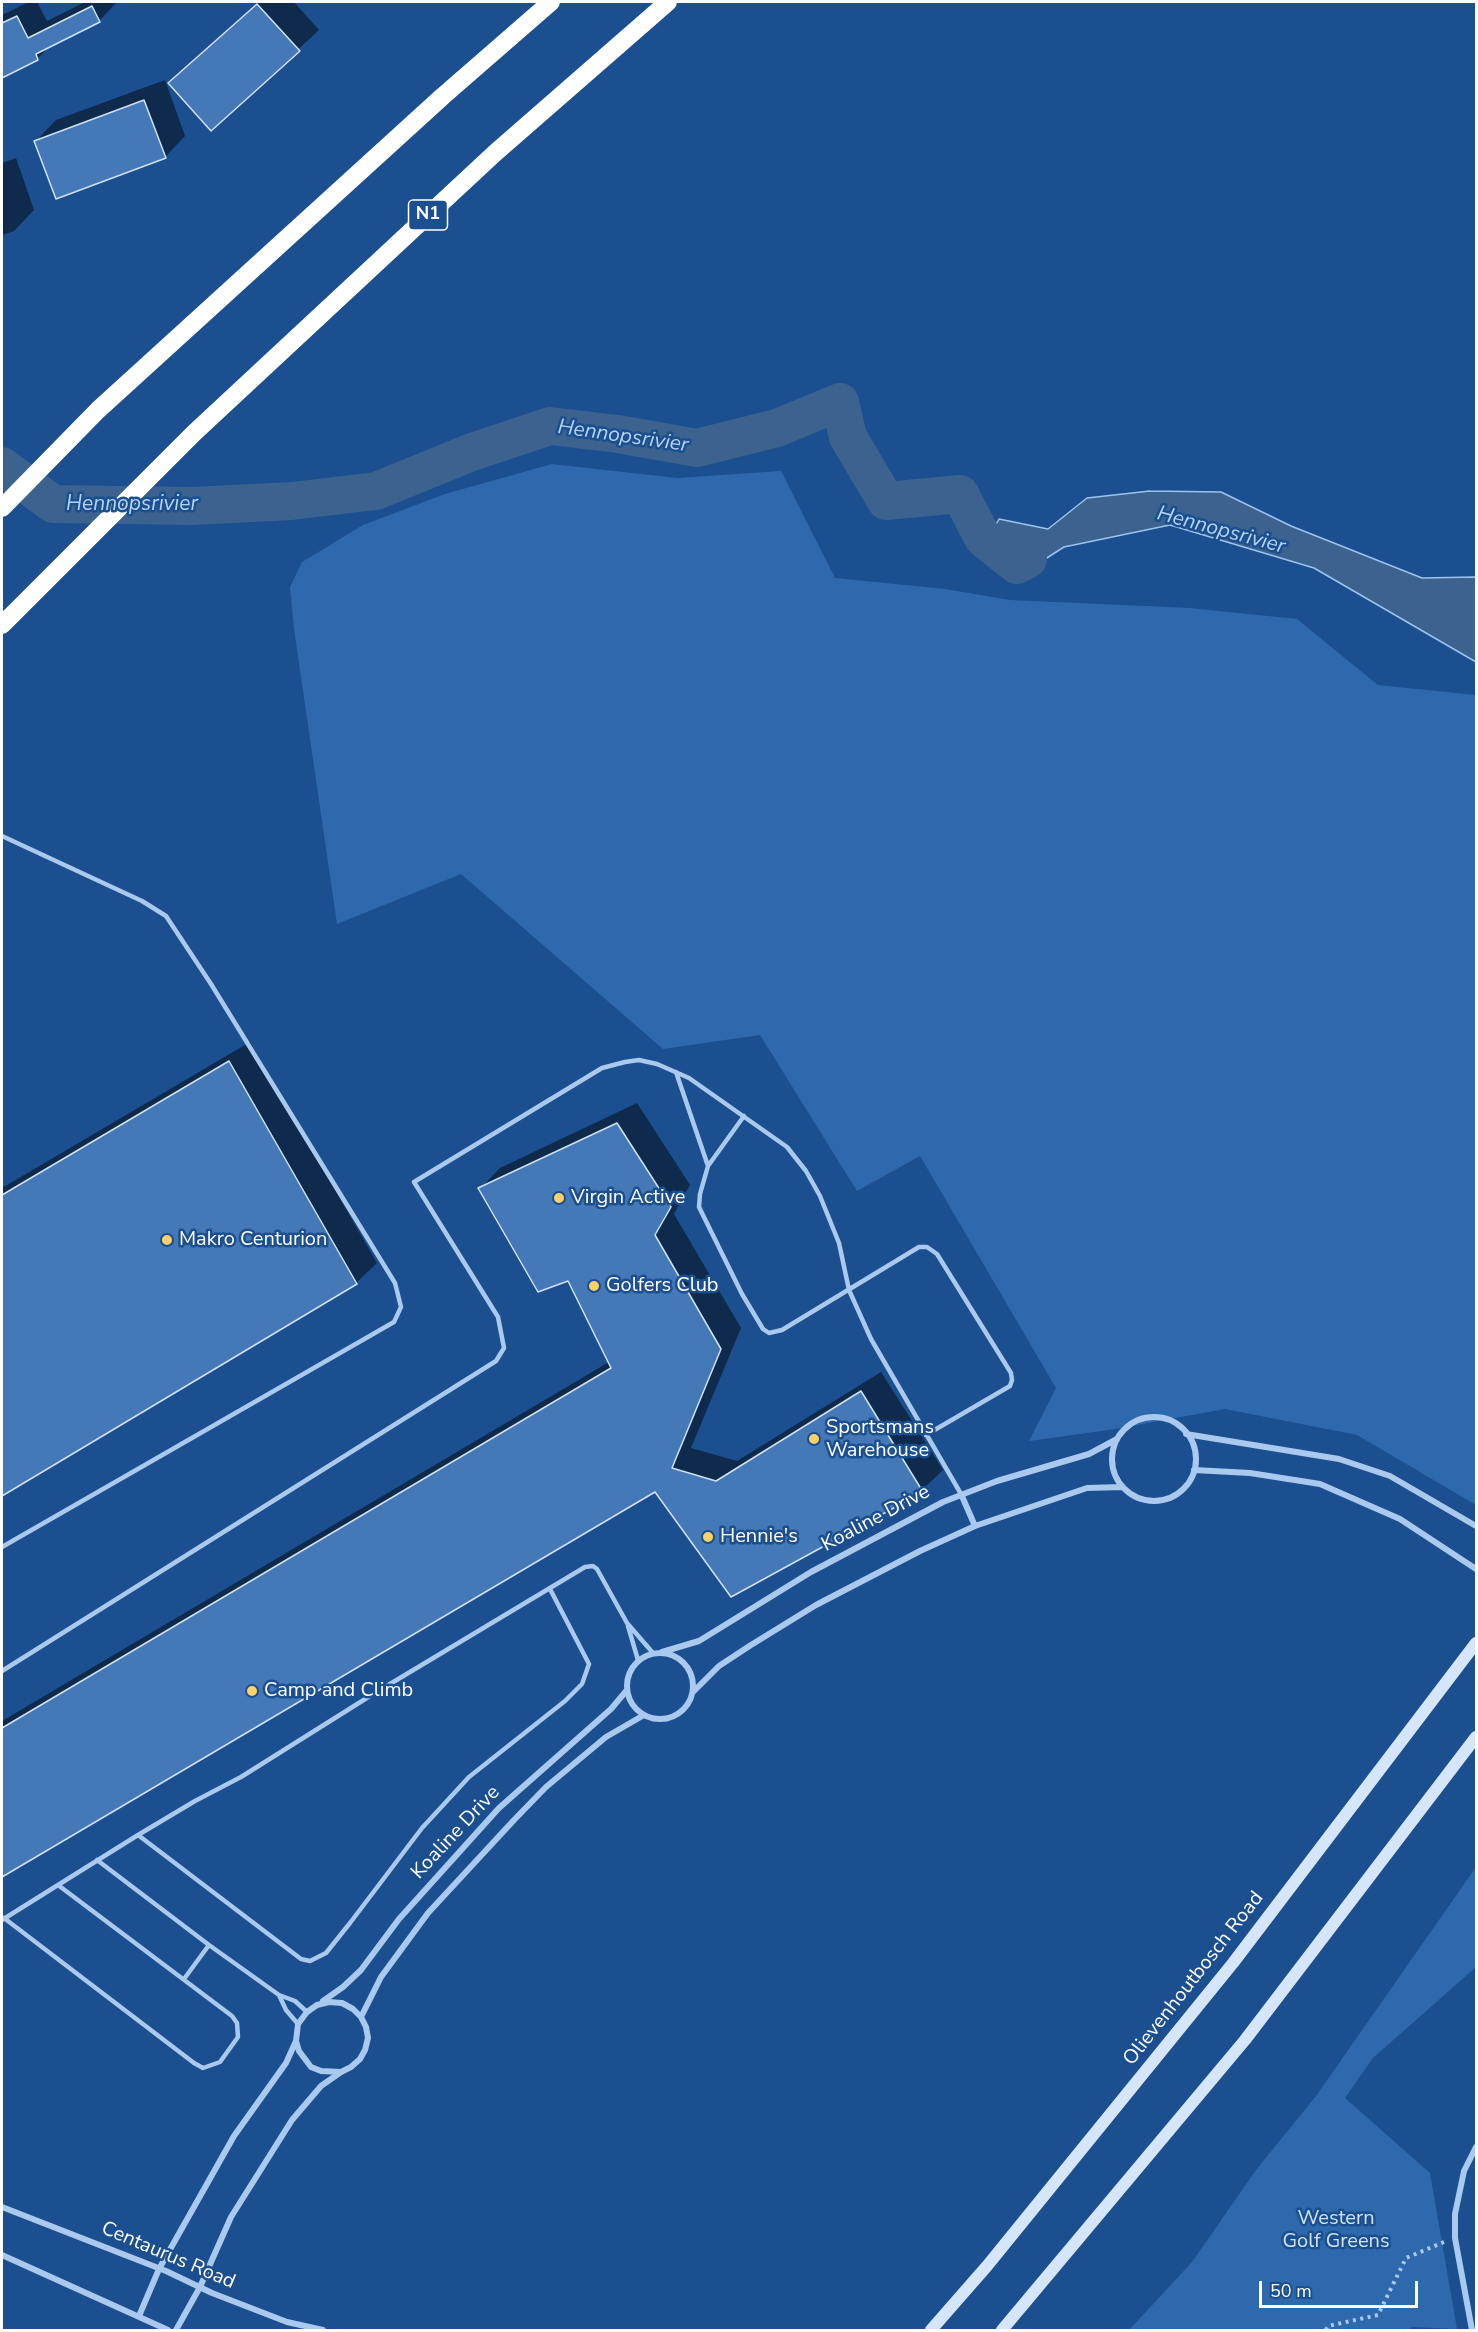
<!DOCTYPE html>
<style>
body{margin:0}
#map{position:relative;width:1478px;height:2332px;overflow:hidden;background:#1b4f8f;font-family:"Nunito Sans",sans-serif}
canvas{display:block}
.frame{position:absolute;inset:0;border:3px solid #fff;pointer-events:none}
.scale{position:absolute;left:1259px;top:2281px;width:159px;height:27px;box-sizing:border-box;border:3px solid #fff;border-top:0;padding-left:8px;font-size:18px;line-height:21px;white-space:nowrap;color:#fff;-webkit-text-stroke:4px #1b4f8f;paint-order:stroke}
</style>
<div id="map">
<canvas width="1478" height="2332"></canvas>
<div class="frame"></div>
<div class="scale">50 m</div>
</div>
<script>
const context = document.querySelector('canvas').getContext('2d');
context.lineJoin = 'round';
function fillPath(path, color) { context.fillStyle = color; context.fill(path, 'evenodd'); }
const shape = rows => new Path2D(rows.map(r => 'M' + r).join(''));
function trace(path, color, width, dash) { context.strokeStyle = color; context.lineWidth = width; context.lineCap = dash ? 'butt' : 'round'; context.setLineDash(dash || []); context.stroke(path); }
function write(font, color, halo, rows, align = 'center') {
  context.font = font + ' "Nunito Sans",sans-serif'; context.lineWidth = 5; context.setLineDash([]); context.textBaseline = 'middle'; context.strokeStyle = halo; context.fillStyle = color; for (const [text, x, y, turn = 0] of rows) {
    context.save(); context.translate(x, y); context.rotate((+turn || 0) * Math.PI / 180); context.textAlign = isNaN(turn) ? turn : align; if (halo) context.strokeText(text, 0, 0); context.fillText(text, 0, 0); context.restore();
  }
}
fillPath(shape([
 [552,464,677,478,781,471,835,578,945,589,1010,600,1190,608,1297,619,1378,685,1476,695,1476,1505,1357,1435,1225,1409,1109,1430,1029,1441,1056,1388,920,1156,857,1191,760,1035,663,1049,461,874,337,924,294,629,290,587,302,562,363,525,445,494],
 [1476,1867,1476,1967,1373,2058,1345,2098,1430,2173,1457,2329,1412,2327,1409,2330,1129,2330,1192,2262,1256,2170,1316,2096]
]), '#2e69ad');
const water = shape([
 [1150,491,1221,492,1291,526,1422,578,1476,577,1476,662,1314,568,1170,525,1064,547,1017,577,983,548,999,519,1048,529,1087,498,1150,491]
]);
fillPath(water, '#3c6290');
trace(water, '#9cc4f0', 1.5);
fillPath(shape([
 [29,2,37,2,47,21,85,2,117,2,99,21,52,44,37,59,2,76,2,15],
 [259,2,294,2,319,30,212,129,191,63],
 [165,80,185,136,165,157,36,141,56,120],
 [16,158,34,210,14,231,2,235,2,163],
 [250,1042,377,1263,356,1283,2,1494,2,1188],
 [637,1103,690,1185,674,1214,741,1328,691,1448,737,1461,881,1372,943,1470,922,1490,731,1595,655,1490,2,1876,2,1721,609,1362,569,1279,480,1189,500,1168]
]), '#0007');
trace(shape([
 [2,466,53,504,192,506,292,501,376,491,472,452,550,426,618,434,697,448,777,428,840,402,848,437,886,501,960,494,983,538,1017,565,1028,559]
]), '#3c6290', 38);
const building = shape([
 [257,4,300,51,211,131,168,83,257,4],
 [92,6,100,22,36,54,38,60,2,78,2,23,17,16,28,38,92,6],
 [144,100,166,158,56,199,34,141,144,100],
 [229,1061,357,1284,2,1496,2,1195,229,1061],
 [617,1123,671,1207,655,1235,721,1349,672,1468,716,1481,861,1391,923,1492,731,1597,655,1492,2,1877,2,1728,611,1368,568,1281,538,1292,478,1188,617,1123]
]);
fillPath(building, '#4478b7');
trace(building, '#cfe3fa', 1.5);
trace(shape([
 [1326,2330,1328,2326,1378,2315,1406,2258,1444,2242]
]), '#a9c9ee', 4, [3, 4.5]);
trace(shape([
 [2,836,142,901,166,916,211,984,395,1283,401,1307,394,1322,2,1547],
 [676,1072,708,1166],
 [744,1116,708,1166,700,1194,699,1207,742,1294,763,1329,769,1333,782,1330,919,1247,927,1247,937,1254,1011,1373,1012,1380,1010,1386,926,1435],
 [628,1626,638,1660],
 [2,1671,496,1361,504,1348,498,1317,414,1182,602,1068,625,1062,639,1060,657,1064,689,1078,787,1147,806,1171,820,1196,839,1243,849,1290,871,1339,961,1494],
 [138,1835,301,1959,310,1961,326,1953,350,1923,422,1828,469,1777,565,1701,582,1684,589,1664,550,1589],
 [97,1860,209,1945,279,1995,295,2001,307,2012],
 [4,1918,194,2063,203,2068,220,2062,238,2037,237,2023,232,2016,58,1885],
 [2,1920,138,1835,195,1801,241,1777,370,1696,585,1567,593,1566,597,1569,627,1623,653,1653],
 [184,1979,209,1945],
 [279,1995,286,2010,298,2024]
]), '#a9c9ee', 4.5);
trace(shape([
 '1112 1459a42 42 0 1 1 84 0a42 42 0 1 1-84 0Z',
 [1186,1434,1339,1459,1390,1476,1476,1526],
 [1194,1470,1250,1473,1320,1484,1400,1519,1476,1569],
 [961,1494,975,1526],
 [662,1652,699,1641,811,1572,943,1502,997,1481,1089,1454,1117,1439],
 '627 1686a33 33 0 1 1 66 0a33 33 0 1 1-66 0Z',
 [693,1692,719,1666,751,1645,816,1605,920,1551,975,1526,1087,1488,1122,1487],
 [323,2001,343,1987,361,1970,399,1919,499,1808,611,1709,627,1690],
 [361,2017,381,1977,428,1913,514,1820,546,1787,606,1737,644,1715],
 [2,2207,166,2271,212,2293,287,2322,323,2330],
 [2,2255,168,2330],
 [139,2316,159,2269,234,2136,286,2063,296,2041],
 [176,2330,200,2287,231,2217,292,2120,321,2086,341,2072,351,2067,360,2059,365,2050,368,2038,366,2027,361,2017,353,2009,342,2003,329,2002,317,2005,307,2012,298,2024,296,2041,299,2051,311,2067,321,2071,341,2072],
 [1472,2330,1455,2238,1455,2214,1464,2171,1476,2147]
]), '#a9c9ee', 6);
trace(shape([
 [931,2330,987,2266,1233,1963,1476,1643],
 [1002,2330,1245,2040,1476,1737]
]), '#d6e6fa', 12);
trace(shape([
 [2,508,98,410,443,96,551,2],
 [2,625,194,433,495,153,668,2]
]), '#fff', 18);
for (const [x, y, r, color] of [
 [559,1198,6,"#ffd166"],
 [167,1240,6,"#ffd166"],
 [594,1286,6,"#ffd166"],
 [814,1439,6,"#ffd166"],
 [708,1537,6,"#ffd166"],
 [252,1691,6,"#ffd166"]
]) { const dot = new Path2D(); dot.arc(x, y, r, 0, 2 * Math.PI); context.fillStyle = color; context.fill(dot); trace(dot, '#1b4f8f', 2); }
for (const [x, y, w] of [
 [428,215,39]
]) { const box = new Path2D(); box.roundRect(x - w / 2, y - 15, w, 30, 4.5); context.fillStyle = '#1b4f8f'; context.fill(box); trace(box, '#fff', 1.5); }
write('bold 18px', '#fff', null, [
 ["N1",428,215]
]);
write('20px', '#fff', '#1b4f8f', [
 ["Virgin Active",571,1198],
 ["Makro Centurion",179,1240],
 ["Golfers Club",606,1286],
 ["Sportsmans",826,1428],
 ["Warehouse",826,1451],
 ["Hennie's",720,1537],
 ["Camp and Climb",264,1691]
], 'left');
write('20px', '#fff', '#1b4f8f', [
 ["Koaline Drive",876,1519,-28],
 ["Koaline Drive",456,1833,-47],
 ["Olievenhoutbosch Road",1194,1979,-52],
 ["Centaurus Road",168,2256,23]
]);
write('20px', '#cfe3fa', '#1b4f8f', [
 ["Western",1336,2219],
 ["Golf Greens",1336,2242]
]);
write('italic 21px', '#b5d3f5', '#1b4f8f', [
 ["Hennopsrivier",623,437,8],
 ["Hennopsrivier",132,505],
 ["Hennopsrivier",1221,531,15]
]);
</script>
